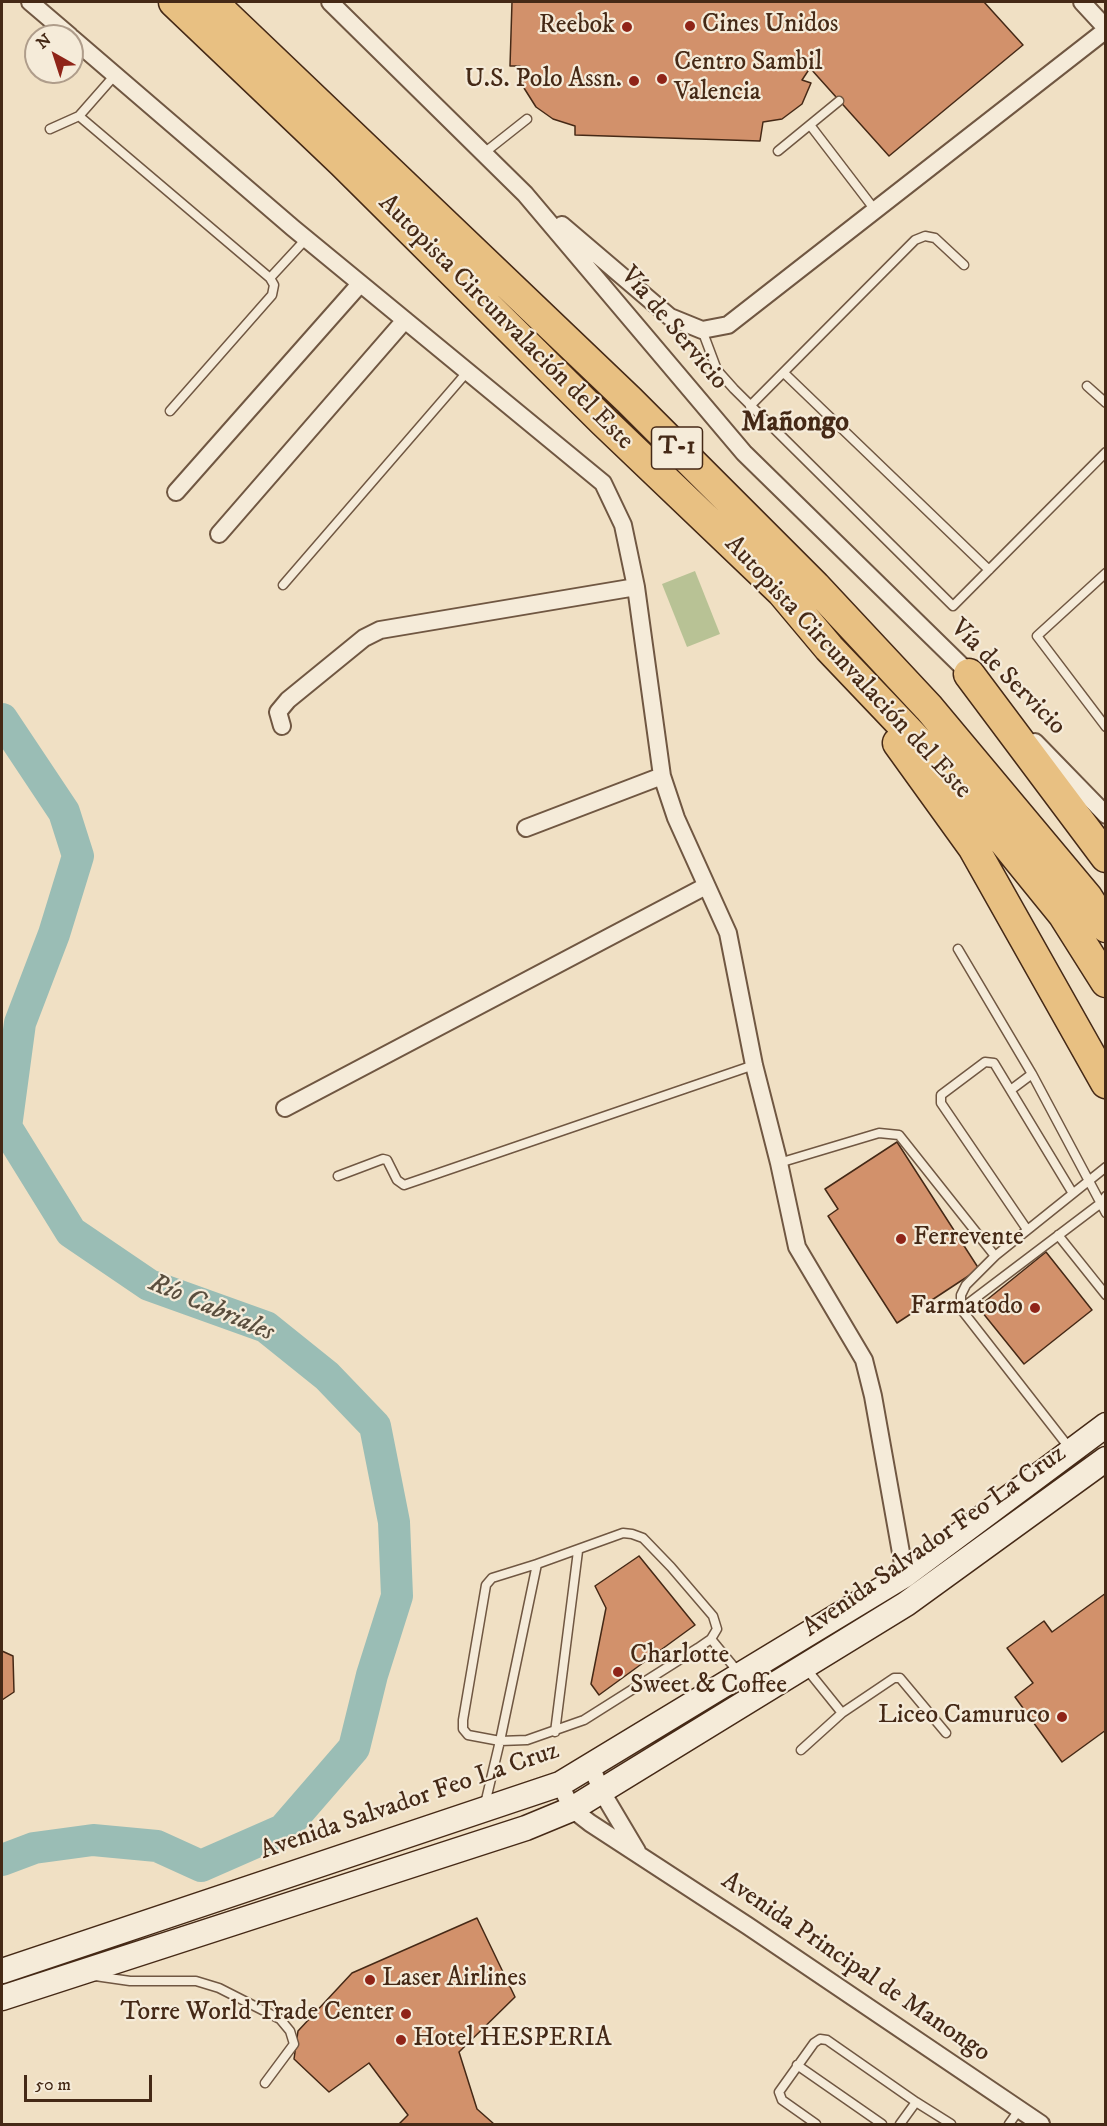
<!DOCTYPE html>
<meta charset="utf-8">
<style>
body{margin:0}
#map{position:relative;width:1107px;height:2126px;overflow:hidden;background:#f0e0c4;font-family:"IM FELL DW Pica",serif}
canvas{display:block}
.frame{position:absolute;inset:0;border:3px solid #452916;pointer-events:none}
.north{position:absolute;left:24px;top:24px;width:60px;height:60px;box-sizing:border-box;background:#f5ebd9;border:2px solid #af9d8b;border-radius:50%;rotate:321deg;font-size:16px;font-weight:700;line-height:24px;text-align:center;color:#452916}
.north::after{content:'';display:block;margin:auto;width:21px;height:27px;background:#8f2418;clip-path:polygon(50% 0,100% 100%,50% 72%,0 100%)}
.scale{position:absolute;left:24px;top:2075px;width:128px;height:27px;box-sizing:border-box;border:3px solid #452916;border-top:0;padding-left:8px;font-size:18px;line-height:21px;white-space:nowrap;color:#452916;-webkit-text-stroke:4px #f5ebd9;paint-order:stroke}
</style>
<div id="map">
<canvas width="1107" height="2126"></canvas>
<div class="frame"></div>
<div class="north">N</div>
<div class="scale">50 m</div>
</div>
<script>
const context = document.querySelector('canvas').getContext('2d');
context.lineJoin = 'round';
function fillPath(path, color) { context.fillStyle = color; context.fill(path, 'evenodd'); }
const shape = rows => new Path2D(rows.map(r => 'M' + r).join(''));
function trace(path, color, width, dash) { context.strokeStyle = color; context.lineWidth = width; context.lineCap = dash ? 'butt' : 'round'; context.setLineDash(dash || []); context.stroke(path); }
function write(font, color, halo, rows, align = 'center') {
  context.font = font + ' "IM FELL DW Pica",serif'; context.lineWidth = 4.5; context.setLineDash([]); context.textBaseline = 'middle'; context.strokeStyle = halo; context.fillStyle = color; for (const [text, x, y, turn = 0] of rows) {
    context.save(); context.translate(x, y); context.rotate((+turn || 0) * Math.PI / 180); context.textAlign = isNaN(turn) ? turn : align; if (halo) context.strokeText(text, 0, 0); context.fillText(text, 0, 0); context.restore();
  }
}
fillPath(shape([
 [695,571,720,634,687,647,662,584]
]), '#b8c295');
trace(shape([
 [2,719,64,812,78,856,54,934,20,1023,6,1127,71,1232,149,1285,266,1327,327,1376,375,1426,394,1522,397,1596,372,1675,354,1748,283,1830,201,1866,157,1846,93,1840,34,1848,2,1860]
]), '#9abdb5', 32);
const building = shape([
 [512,2,984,2,1023,45,889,156,810,68,802,80,811,83,802,104,782,119,763,122,760,141,575,135,575,126,553,119,536,107,524,88,520,66,510,66,512,2],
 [897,1142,979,1269,897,1323,828,1216,838,1209,825,1189,897,1142],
 [1046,1252,1092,1310,1024,1364,978,1307,1046,1252],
 [639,1556,695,1625,599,1695,591,1684,606,1608,595,1586,639,1556],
 [1106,1593,1106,1730,1062,1762,1015,1697,1033,1683,1007,1648,1044,1621,1052,1632,1106,1593],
 [2,1651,13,1656,14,1692,2,1700,2,1651],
 [477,1918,515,1997,459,2052,477,2109,494,2124,399,2124,408,2115,369,2063,329,2092,294,2059,298,2031,352,1973,477,1918]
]);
fillPath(building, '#d2916b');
trace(building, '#452916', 1.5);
const lane = shape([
 [79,116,270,278,274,285,272,295,170,411],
 [810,125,875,210],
 [50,129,79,116,115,75],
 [778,151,839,101],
 [484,153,527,119],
 [270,278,306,239],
 [702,330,717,370,734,389,953,606,1106,452],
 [784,373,989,570],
 [1087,386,1106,403],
 [750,406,915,240,925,236,935,238,964,265],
 [1106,573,1037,636,1106,727],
 [283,585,468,371],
 [958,949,1032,1074,1106,1213],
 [1012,1089,1032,1074],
 [779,1163,879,1133,899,1135,995,1256],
 [338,1176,383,1159,387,1160,397,1180,404,1185,754,1065],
 [1026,1228,941,1103,941,1095,985,1062,994,1063,1072,1192],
 [1058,1235,1106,1295],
 [961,1309,1101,1203,1106,1196],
 [1071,1450,961,1309,961,1295,966,1285,995,1256,1106,1167],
 [711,1639,739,1673],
 [805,1667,842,1713,894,1678,900,1678,946,1733],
 [555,1732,578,1551],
 [801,1750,842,1713],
 [485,1804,500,1741,537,1564,492,1578,486,1585,463,1720,463,1729,468,1735,500,1741,527,1740,584,1720,698,1648,711,1639,717,1629,713,1616,671,1567,643,1538,632,1534,623,1533,537,1564],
 [95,1976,130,1981,196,1981,219,1988,280,2019,290,2031,294,2044,265,2083],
 [797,2065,882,2124],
 [816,2124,782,2100,779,2092,814,2043,820,2039,827,2040,916,2102],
 [900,2124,916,2102,951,2124],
 [1009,2124,1019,2110]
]);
const street = shape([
 [30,2,70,36],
 [330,2,525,194,744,453,974,678],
 [1082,2,1106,28],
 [72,38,293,228,603,483,623,525,636,587,662,776,676,818,728,933,754,1065,779,1163,797,1247,864,1360,873,1396,905,1575],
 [562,225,670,317,702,330,728,325,1106,30],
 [176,492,360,284],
 [219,534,405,320],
 [282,726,278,712,288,700,364,638,380,630,636,587],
 [1035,742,1106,815],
 [526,828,662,776],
 [285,1108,706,886],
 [591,1766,602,1792,637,1851],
 [560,1784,572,1809,590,1823,748,1926,1041,2124]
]);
const secondary = shape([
 [2,1971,560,1784,905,1575,1106,1425],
 [2,1998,526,1828,572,1809,906,1604,1106,1459]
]);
const highway = shape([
 [174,2,343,163,603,421,782,592,829,648,951,776,1063,914,1106,982],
 [212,2,629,400,815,586,929,708,1087,897,1106,927],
 [969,674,1106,857],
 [898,743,973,847,1106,1083]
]);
trace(lane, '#705742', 11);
trace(street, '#705742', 20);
trace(secondary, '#452916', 27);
trace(highway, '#452916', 33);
trace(lane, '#f5ebd9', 8);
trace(street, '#f5ebd9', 16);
trace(secondary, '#f5ebd9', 24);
trace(highway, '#e8c082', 30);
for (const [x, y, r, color] of [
 [690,26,6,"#8f2418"],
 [627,27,6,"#8f2418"],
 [662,79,6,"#8f2418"],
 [634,81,6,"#8f2418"],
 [901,1239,6,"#8f2418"],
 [1035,1308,6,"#8f2418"],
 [618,1672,6,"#8f2418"],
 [1062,1717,6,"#8f2418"],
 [370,1980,6,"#8f2418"],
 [406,2014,6,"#8f2418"],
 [401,2040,6,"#8f2418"]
]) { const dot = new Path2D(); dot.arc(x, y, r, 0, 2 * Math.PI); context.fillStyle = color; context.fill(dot); trace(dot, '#f5ebd9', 2); }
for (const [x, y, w] of [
 [677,448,51]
]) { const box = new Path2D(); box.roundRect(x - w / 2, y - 21, w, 42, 4.5); context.fillStyle = '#f5ebd9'; context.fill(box); trace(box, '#452916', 1.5); }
write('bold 24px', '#452916', null, [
 ["T-1",677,448]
]);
write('26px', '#452916', '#f5ebd9', [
 ["Cines Unidos",702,26],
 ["Reebok",615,27,"right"],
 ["Centro Sambil",674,64],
 ["Valencia",674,94],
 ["U.S. Polo Assn.",622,81,"right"],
 ["Ferrevente",913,1239],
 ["Farmatodo",1023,1308,"right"],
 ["Charlotte",630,1657],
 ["Sweet & Coffee",630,1687],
 ["Liceo Camuruco",1050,1717,"right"],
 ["Laser Airlines",382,1980],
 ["Torre World Trade Center",394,2014,"right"],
 ["Hotel HESPERIA",413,2040]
], 'left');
write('26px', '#452916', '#f5ebd9', [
 ["Autopista Circunvalación del Este",505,323,45],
 ["Vía de Servicio",673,329,50],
 ["Autopista Circunvalación del Este",847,668,47],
 ["Vía de Servicio",1007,678,45],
 ["Avenida Salvador Feo La Cruz",935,1542,-35],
 ["Avenida Salvador Feo La Cruz",410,1802,-19],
 ["Avenida Principal de Manongo",855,1968,34]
]);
write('italic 27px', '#5a4e3e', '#f5ebd9', [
 ["Río Cabriales",211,1309,23]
]);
write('bold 28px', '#452916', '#f5ebd9', [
 ["Mañongo",795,424]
]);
</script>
